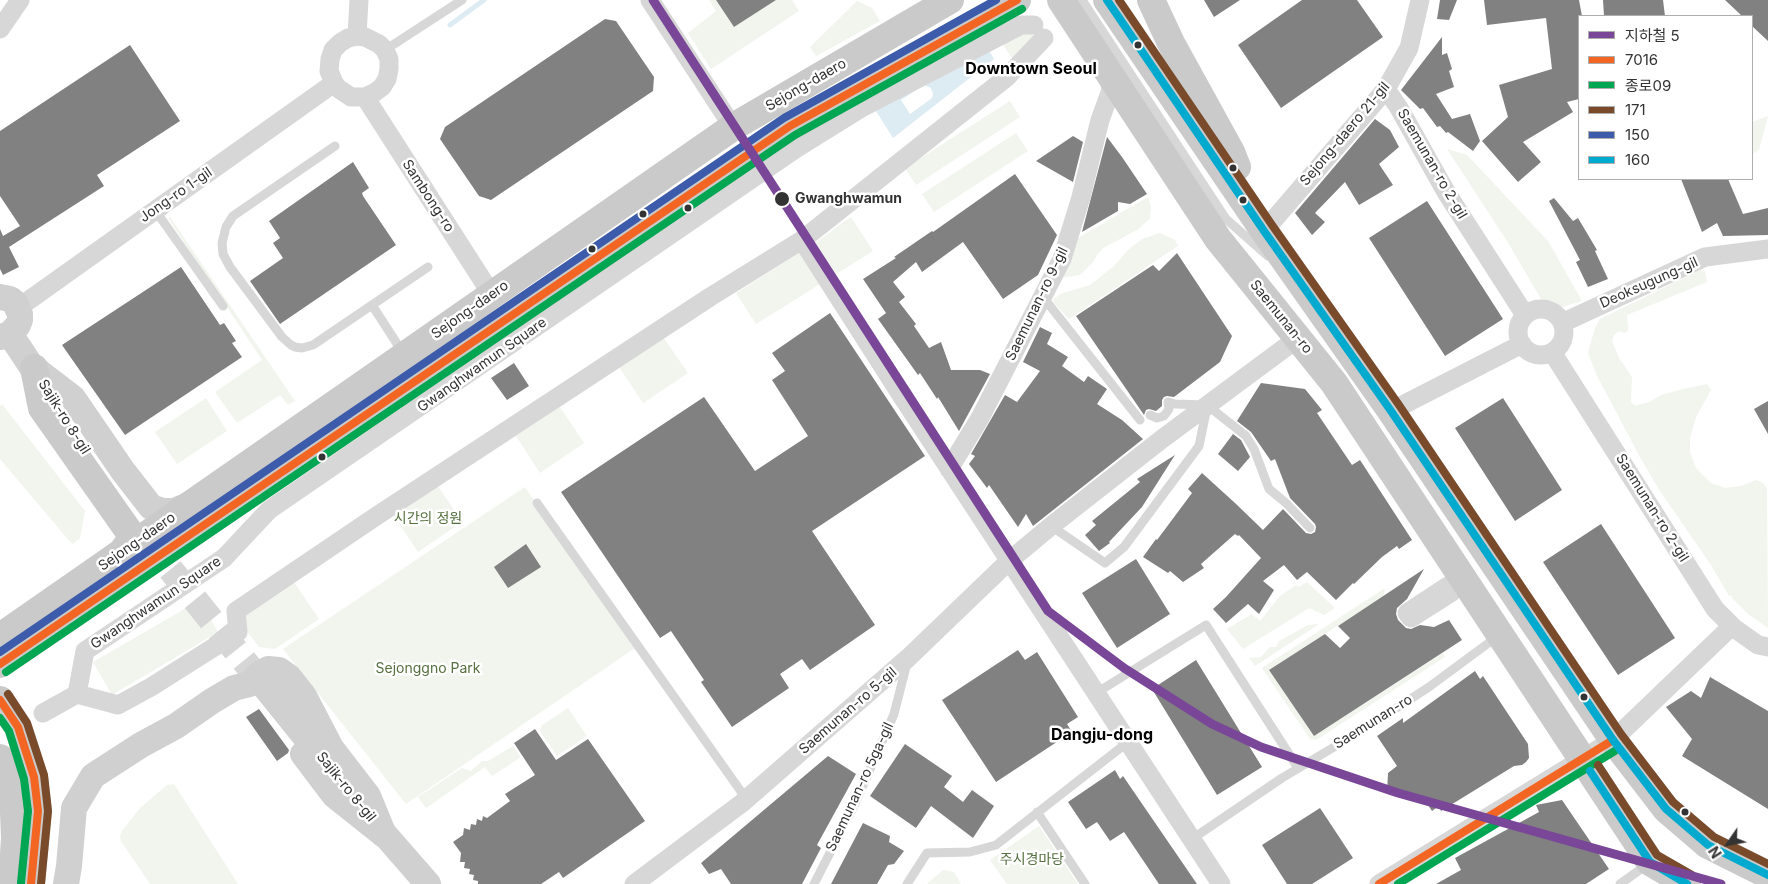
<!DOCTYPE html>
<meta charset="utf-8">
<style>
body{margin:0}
#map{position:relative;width:1768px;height:884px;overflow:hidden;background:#fff;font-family:Inter,"Noto Sans KR",sans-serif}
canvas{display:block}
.legend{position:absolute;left:1578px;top:15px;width:175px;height:165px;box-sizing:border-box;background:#fff;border:1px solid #adadad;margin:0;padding:6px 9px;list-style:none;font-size:15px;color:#333}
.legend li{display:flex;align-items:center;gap:10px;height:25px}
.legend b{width:25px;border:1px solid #adadad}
.north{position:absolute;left:1703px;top:819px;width:50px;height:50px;-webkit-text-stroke:4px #fff;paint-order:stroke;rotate:237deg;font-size:14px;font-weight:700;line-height:20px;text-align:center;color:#333}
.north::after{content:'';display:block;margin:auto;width:18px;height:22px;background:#333;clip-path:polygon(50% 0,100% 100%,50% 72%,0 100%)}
</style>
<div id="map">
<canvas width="1768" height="884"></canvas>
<ul class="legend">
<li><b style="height:6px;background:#794698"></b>지하철 5</li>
<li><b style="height:6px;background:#f26522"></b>7016</li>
<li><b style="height:6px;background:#00a651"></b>종로09</li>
<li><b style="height:6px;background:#7a4b2a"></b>171</li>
<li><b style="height:6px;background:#3d5bab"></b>150</li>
<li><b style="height:6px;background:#00a9ce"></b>160</li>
</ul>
<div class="north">N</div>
</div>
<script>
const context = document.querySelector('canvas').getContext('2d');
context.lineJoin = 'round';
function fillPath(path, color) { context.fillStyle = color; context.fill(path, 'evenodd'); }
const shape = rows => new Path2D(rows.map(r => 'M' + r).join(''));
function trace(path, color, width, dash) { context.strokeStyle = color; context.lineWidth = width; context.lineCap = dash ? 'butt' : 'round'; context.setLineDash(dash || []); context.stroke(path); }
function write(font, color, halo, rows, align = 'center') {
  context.font = font + ' Inter,"Noto Sans KR",sans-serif'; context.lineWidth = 5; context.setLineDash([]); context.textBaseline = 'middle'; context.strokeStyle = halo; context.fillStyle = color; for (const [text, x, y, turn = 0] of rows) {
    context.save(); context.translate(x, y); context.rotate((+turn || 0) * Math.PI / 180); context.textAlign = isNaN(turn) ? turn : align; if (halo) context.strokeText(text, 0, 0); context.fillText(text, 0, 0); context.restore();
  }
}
fillPath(shape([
 [709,0,716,0,734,27,776,0,792,0,799,11,711,69,688,33,716,11],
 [857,1,872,8,880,21,816,56,810,47],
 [1029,28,1037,41,1012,58,1001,42],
 [1010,101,1020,117,916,185,905,168],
 [1768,116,1759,150,1752,154,1752,122],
 [1016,133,1028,151,934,212,922,194],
 [1447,149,1467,155,1548,241,1582,301,1562,307,1541,299,1507,241],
 [1148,197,1151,206,1150,219,1137,230,1103,248,1097,255,1093,262,1080,275,1052,279,1078,238],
 [170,217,295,401,288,405,280,395,237,423,215,392,262,360,168,218],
 [851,217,873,251,756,324,736,293,815,243],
 [1160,233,1175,240,1178,246,1069,319,1054,303,1053,299,1063,293,1090,285,1114,266,1128,250,1142,239],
 [1700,270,1705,271,1707,282,1627,315,1628,330,1625,333,1619,331,1614,335,1612,341,1619,358,1632,377,1631,402,1635,406,1649,402,1661,395,1683,389,1707,384,1711,390,1696,417,1690,438,1690,452,1696,468,1711,483,1725,488,1741,486,1756,480,1763,483,1767,489,1768,628,1748,614,1733,599,1731,595,1729,596,1711,565,1660,491,1641,459,1596,374,1588,353,1595,328,1600,319],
 [663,337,688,373,643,403,619,367],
 [206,398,227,431,177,464,155,432],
 [2,404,85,511,80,538,72,544,0,459,0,406],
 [560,407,584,443,540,473,516,436],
 [438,486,462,522,418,552,394,516],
 [525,487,635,648,406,804,283,649],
 [294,582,319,619,275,649,259,647,246,630,242,618],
 [1307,582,1335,608,1324,615,1309,608,1243,649,1227,629,1252,614,1260,621,1280,596,1296,585,1299,587],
 [1385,588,1384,596,1269,670,1314,736,1443,653,1445,657,1316,740,1310,739,1262,668],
 [200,600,218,632,112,695,93,662],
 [1319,624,1255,666,1249,658,1261,657,1270,647,1276,647,1279,641,1308,625],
 [568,708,587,736,557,756,540,731,542,725],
 [513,746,521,757,492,776,485,767,426,808,418,797,462,768,471,771,482,761,488,761],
 [174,784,238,884,150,884,121,841,120,836,122,831,140,808,167,785],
 [1039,826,1078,884,1007,884,990,860],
 [943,870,954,872,961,884,927,884]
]), '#f1f5ed');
fillPath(shape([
 [988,49,994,59,893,138,874,108],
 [924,85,931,88,933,94,932,98,910,114,901,100]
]), '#ddebf3');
trace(shape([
 [450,25,484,0]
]), '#ddebf3', 5);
fillPath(shape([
 [716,0,776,0,734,27],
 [1204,0,1240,0,1214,17],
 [1302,0,1357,0,1383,37,1281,108,1238,45],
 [1440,0,1457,0,1449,20,1437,19],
 [1484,0,1579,0,1582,16,1579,16,1579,99,1567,102,1573,112,1523,142,1541,162,1518,182,1482,141,1508,117,1499,85,1552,69,1546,18,1487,25],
 [1603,0,1663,0,1665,16,1604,16],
 [1725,0,1768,0,1768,41,1752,26,1752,16,1742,16],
 [605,19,616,21,654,77,653,91,491,200,479,196,440,139,445,127],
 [1442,37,1442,55,1447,53,1452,69,1449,71,1454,87,1436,94,1452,119,1470,114,1480,141,1473,151,1448,132,1446,133,1440,126,1437,127,1423,108,1420,109,1401,90],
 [130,45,180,121,97,175,104,186,9,247,19,267,3,275,0,269,0,229,3,236,20,226,0,196,0,131],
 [1375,119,1390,130,1399,147,1379,164,1393,185,1359,205,1345,182,1315,213,1325,222,1312,235,1295,213],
 [1073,136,1083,142,1073,182,1036,161],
 [1107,137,1122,157,1147,194,1130,204,1118,202,1118,211,1082,232],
 [353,162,369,188,362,193,363,196,396,245,280,324,250,281,283,258,273,243,280,238,269,221],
 [1015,174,1057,235,1038,275,1003,299,963,242,922,272,916,262,893,282,905,297,899,302,916,324,914,326,929,348,941,342,951,370,980,370,990,374,959,431,938,397,937,399,920,373,918,375,878,319,886,313,863,279,896,258,894,257,932,231,933,232],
 [1681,179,1728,179,1743,214,1768,208,1768,235,1723,236,1717,223,1702,232],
 [1554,198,1573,221,1578,218,1597,250,1595,251,1608,279,1588,287,1576,262,1580,260,1549,201],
 [1427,201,1503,319,1445,356,1369,238],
 [1177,253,1232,336,1220,362,1174,397,1167,396,1164,397,1162,400,1162,406,1156,411,1149,409,1146,410,1144,415,1076,316,1153,265,1159,271],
 [181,267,220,325,224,323,236,341,232,343,242,357,125,435,62,345],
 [830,313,925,456,812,531,875,625,810,670,802,659,780,674,789,688,732,727,701,682,704,680,671,631,660,638,561,492,704,397,755,471,808,436,772,380,785,371,772,353],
 [1040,327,1052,333,1047,344,1068,357,1062,366,1084,382,1088,376,1107,389,1097,404,1122,420,1143,439,1033,526,1026,514,1018,527,989,485,987,488,969,464,975,456,971,454,1005,395,1017,402,1040,371,1023,362],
 [514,363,529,386,507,400,491,378],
 [1261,383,1305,389,1322,410,1317,413,1352,465,1360,460,1412,540,1399,549,1397,546,1382,557,1354,584,1353,583,1336,600,1307,572,1297,580,1284,565,1263,581,1274,590,1259,614,1248,604,1226,623,1213,609,1226,597,1261,558,1239,535,1238,536,1235,534,1201,564,1204,568,1183,582,1170,571,1168,573,1143,557,1156,539,1157,540,1192,493,1188,489,1202,473,1235,503,1263,530,1283,509,1306,533,1311,534,1315,532,1316,527,1315,524,1290,498,1275,459,1271,461,1251,432,1237,421],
 [1503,398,1562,490,1515,521,1455,428],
 [1768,401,1768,434,1754,409],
 [1233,434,1241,440,1250,457,1238,471,1218,454],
 [1175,455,1142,507,1109,542,1110,543,1099,551,1085,535,1096,525,1092,521,1140,482,1137,479],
 [1601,524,1675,638,1618,675,1543,562],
 [526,544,541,567,508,588,494,567],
 [1136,559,1170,614,1117,648,1082,593],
 [1424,569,1407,599,1397,608,1396,614,1398,620,1406,628,1411,629,1420,625,1434,627,1449,620,1462,640,1314,736,1269,670,1325,634,1340,648,1350,638,1338,626],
 [1018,650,1025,660,1037,652,1078,717,1067,724,1072,732,996,782,942,700],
 [1196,660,1262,767,1217,795,1152,689],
 [1475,671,1480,679,1483,676,1528,744,1529,758,1526,762,1522,765,1514,766,1441,811,1439,806,1432,811,1424,799,1387,793,1388,773,1397,766,1377,736,1403,718,1403,723],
 [1710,677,1768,711,1768,809,1682,756,1692,739,1666,707,1691,691,1701,698],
 [259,709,289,750,288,753,277,761,246,717],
 [535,729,556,760,588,739,645,821,563,878,559,872,541,884,478,884,478,881,473,880,474,875,469,874,470,869,464,868,465,862,460,862,461,853,453,842,463,835,464,828,470,830,471,824,476,825,477,819,482,821,483,816,487,818,510,801,505,794,535,775,514,743],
 [905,744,952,776,944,787,963,802,972,790,994,806,973,838,931,806,916,828,870,796],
 [828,756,856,774,817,845,821,848,802,884,731,884,721,869,709,874,701,863],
 [1115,770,1120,779,1123,776,1197,884,1159,884,1124,832,1110,841,1097,822,1086,829,1068,802],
 [1562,800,1609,869,1586,884,1436,884,1461,870,1455,858,1539,812,1536,805],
 [1320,808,1353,858,1312,884,1287,884,1262,845],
 [863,823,890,836,889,842,904,851,894,864,888,865,877,884,831,884]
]), '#818181');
trace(shape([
 [146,539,266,688]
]), '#d6d6d6', 26, [26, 13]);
trace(shape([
 [1082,0,1226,219,1268,256],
 [385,50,462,0],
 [335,146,233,216,226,227,222,243,223,254,230,267,282,337,291,345,295,347,302,348,313,345,428,267],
 [155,210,223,306],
 [1043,297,1140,420],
 [372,305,403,353],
 [1207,405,1246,436,1254,449,1269,489,1286,503,1310,528],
 [1150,415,1157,418,1164,416,1169,409,1168,402,1175,404,1205,405],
 [537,503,747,800],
 [1051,526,1105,563,1124,547,1199,446,1207,407],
 [1096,693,1206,625,1298,768],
 [1037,812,1085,884],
 [1192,839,1282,778,1361,731,1429,687,1498,636],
 [814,884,855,804,894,714,907,663],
 [907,884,927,853,970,852,996,845,1128,742],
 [1620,884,1648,864]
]), '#d7d7d7', 9);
trace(shape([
 [650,0,733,127],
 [1034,25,1021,25,863,107,797,148,269,510,224,558,85,651,77,694,118,705,151,687,238,632,236,611,375,517,710,297,802,240,1007,77,1044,38],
 [0,29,20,0],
 [357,36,365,37,379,44,385,50,389,59,389,69,387,79,382,87,374,93,365,97,351,97,339,89,334,83,329,71,330,59,333,50,340,43,348,38,357,36],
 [357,36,359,0],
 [1386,89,1399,108,1446,192,1525,315],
 [365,97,492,295],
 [1264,231,1386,89,1409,48,1420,0],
 [802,240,901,395,1221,884],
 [18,308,334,83],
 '1518 332a23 23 0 1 1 46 0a23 23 0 1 1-46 0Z',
 [1562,323,1705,257,1768,249],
 [1552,352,1715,609,1734,628,1758,645,1768,647],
 [1391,411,1522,344],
 [949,469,980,418,1062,259,1081,197,1100,120,1111,90,1108,73],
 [1448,586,1452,592,1411,618,1407,613,1448,586],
 [43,713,77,694],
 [634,884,742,803,908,658,1009,561,1051,526,1162,439,1298,338],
 [1379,884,1613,740,1732,626]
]), '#d7d7d7', 19);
trace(shape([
 [0,297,10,299,15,303,20,314,20,320,18,325,10,334,0,337],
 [10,334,43,384],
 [34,368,73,398,123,471,151,507,163,511,174,511,191,504],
 [266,688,328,765],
 [303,754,334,795,383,834],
 [373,821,428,884],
 [66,884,69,866,74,808,93,776,141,745,176,726,212,701,234,688,250,684,259,674,268,669,279,670,289,677,304,696,331,748,368,796,384,835]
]), '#d0d0d0', 26);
trace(shape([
 [1061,0,1218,239,1334,383,1650,862,1687,884],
 [1107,0,1264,231,1391,411,1613,740,1666,809,1708,845,1768,875],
 [1151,0,1171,43,1231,152,1237,167],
 [34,368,42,408,130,533,131,540,121,553],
 [0,637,733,127,950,0],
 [0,664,790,126,1017,0],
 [0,700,18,727,34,777,38,811,31,884],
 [0,758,10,788,14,812,15,838,12,884]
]), '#cacaca', 28);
trace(shape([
 [0,664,790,126,1017,0],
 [0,700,18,727,34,777,38,811,31,884],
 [1379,884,1613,740]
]), '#f26522', 8);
trace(shape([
 [6,672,795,135,1022,9],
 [0,718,9,731,24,779,28,811,21,883],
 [1398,884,1618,749]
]), '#00a651', 8);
trace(shape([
 [1119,0,1272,225,1399,405,1621,734,1673,802,1714,837,1768,864],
 [8,694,27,723,44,775,48,811,41,884],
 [1598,765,1657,855,1692,875]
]), '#7a4b2a', 8);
trace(shape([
 [0,652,784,118,996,0]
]), '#3d5bab', 8);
trace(shape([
 [1107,0,1264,231,1391,411,1613,740,1666,809,1708,845,1768,875],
 [1590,771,1650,862,1687,884]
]), '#00a9ce', 8);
trace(shape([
 [653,0,1048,611,1124,668,1212,724,1261,747,1398,793,1721,884]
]), '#794698', 9);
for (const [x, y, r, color] of [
 [1138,45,4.5,"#333"],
 [1233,168,4.5,"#333"],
 [782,199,8,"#333"],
 [1243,200,4.5,"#333"],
 [688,208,4.5,"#333"],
 [643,214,4.5,"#333"],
 [592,249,4.5,"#333"],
 [322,457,4.5,"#333"],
 [1584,697,4.5,"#333"],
 [1685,812,4.5,"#333"]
]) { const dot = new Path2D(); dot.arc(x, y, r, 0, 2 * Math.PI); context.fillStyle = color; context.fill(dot); trace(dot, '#fff', 2); }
write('14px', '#333', '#fff', [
 ["Sejong-daero",806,85,-30],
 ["Sejong-daero 21-gil",1345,134,-50],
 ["Saemunan-ro 2-gil",1432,164,60],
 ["Jong-ro 1-gil",176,195,-35],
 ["Sambong-ro",428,196,57],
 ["Deoksugung-gil",1649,283,-24],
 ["Saemunan-ro 9-gil",1037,304,-64],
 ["Sejong-daero",470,310,-35],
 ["Saemunan-ro",1281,317,51],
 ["Gwanghwamun Square",482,365,-35],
 ["Sajik-ro 8-gil",64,417,58],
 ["Saemunan-ro 2-gil",1652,508,58],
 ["Sejong-daero",137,542,-35],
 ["Gwanghwamun Square",156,603,-34],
 ["Saemunan-ro 5-gil",848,711,-41],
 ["Saemunan-ro",1373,722,-32],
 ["Sajik-ro 8-gil",346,787,51],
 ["Saemunan-ro 5ga-gil",860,787,-65]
]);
write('bold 14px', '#333', '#fff', [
 ["Gwanghwamun",795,199]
], 'left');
write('14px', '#56703f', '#fff', [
 ["시간의 정원",428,519],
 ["Sejonggno Park",428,669],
 ["주시경마당",1032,860]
]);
write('bold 16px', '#000', '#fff', [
 ["Downtown Seoul",1031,69],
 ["Dangju-dong",1102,735]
]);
</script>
